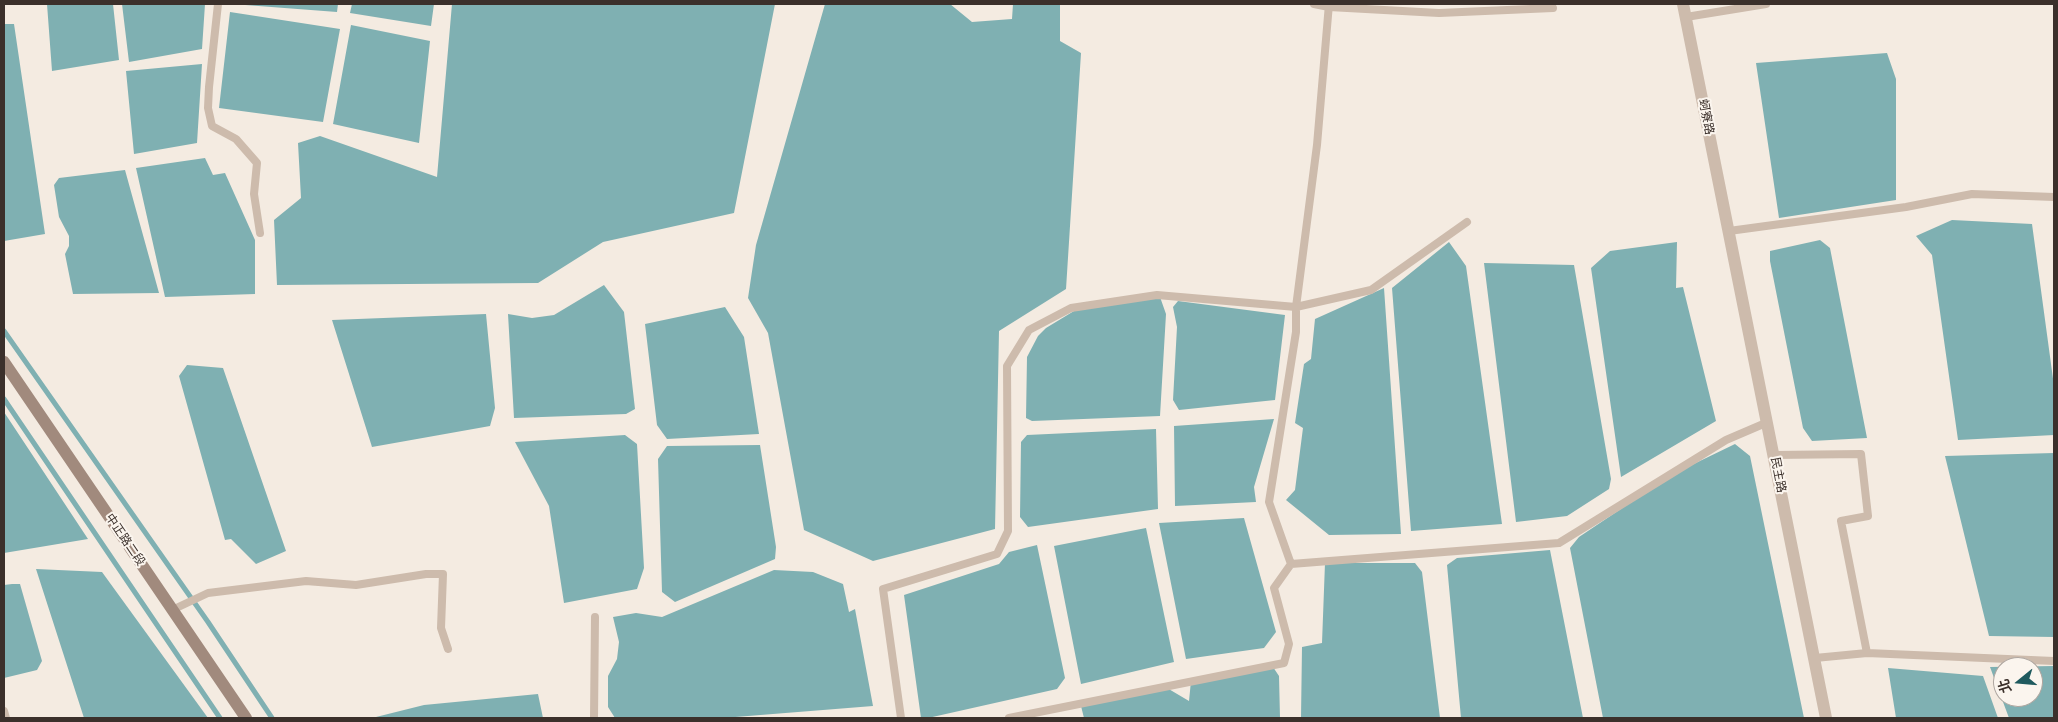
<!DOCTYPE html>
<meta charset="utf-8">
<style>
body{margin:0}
#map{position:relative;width:2058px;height:722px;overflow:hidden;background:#f4ebe1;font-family:"IBM Plex Sans","Noto Sans TC",sans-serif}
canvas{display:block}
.frame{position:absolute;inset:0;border:5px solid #3b302b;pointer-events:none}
.north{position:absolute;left:1993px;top:657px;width:50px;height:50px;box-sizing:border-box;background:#fbf5ee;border:1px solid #aea6a0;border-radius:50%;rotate:253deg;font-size:14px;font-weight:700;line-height:20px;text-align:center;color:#3b302b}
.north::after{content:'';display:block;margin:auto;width:18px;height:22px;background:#1f5a5e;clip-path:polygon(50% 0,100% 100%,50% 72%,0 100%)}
</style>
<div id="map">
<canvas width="2058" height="722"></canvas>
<div class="frame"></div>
<div class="north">北</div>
</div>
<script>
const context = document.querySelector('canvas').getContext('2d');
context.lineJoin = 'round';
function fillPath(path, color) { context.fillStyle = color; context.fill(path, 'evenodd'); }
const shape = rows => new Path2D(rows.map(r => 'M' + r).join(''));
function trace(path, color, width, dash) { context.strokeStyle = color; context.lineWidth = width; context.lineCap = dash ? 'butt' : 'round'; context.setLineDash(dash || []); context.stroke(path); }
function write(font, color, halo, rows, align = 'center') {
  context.font = font + ' "IBM Plex Sans","Noto Sans TC",sans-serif'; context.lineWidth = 4; context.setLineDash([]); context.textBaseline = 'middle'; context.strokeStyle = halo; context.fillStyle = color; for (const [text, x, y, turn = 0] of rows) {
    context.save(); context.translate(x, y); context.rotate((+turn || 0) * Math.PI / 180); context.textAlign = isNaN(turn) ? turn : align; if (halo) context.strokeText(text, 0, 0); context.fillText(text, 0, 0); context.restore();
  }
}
fillPath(shape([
 [47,4,113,4,119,60,52,71],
 [122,4,205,4,202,49,129,62],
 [232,4,338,4,337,12],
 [352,4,434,4,431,26,350,13],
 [452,4,775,4,734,213,603,242,538,283,277,285,274,220,301,198,298,143,320,136,437,177],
 [825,4,950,4,972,22,1012,19,1013,4,1060,4,1060,41,1081,53,1066,289,999,331,995,529,873,561,804,530,768,333,748,298,756,245],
 [230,12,340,29,323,122,219,108],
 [4,24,14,24,45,234,4,241],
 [351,25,430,41,419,143,333,124],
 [1887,53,1896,79,1896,200,1779,218,1756,63],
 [202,64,197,143,134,154,126,71],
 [205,158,213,175,225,173,255,240,255,294,165,297,136,168],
 [125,170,159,293,73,294,65,254,69,246,69,236,59,217,54,185,59,178],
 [1952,220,2032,224,2054,386,2054,435,1958,440,1932,255,1916,236],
 [1820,240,1830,248,1867,438,1812,441,1803,428,1770,261,1770,251],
 [1449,242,1466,266,1502,524,1411,531,1392,288],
 [1677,242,1676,288,1683,287,1716,421,1621,477,1591,268,1610,251],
 [1484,263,1574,265,1611,479,1609,489,1567,516,1516,522],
 [604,285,624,312,635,409,626,414,514,418,508,314,532,318,554,315],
 [1384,288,1401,534,1329,535,1286,500,1295,490,1303,428,1295,423,1304,364,1311,359,1315,319],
 [1160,297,1166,314,1160,416,1032,421,1026,418,1027,357,1038,336,1046,328,1074,311],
 [1178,301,1285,315,1275,400,1179,410,1173,400,1177,327,1173,307],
 [725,307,744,337,759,434,667,439,657,425,645,324],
 [486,314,495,408,490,426,372,447,332,320],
 [187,365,223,368,286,551,256,564,231,539,225,540,179,376],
 [4,412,88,539,4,553],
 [1274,419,1254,487,1256,502,1175,506,1174,426],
 [1156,429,1158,509,1028,527,1020,517,1021,442,1027,435],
 [625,435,637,444,644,568,637,589,564,603,549,506,515,442],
 [1735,444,1750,456,1804,718,1603,718,1570,548,1579,537,1673,474],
 [760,445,776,547,775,559,675,602,662,592,658,459,667,446],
 [2054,453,2054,637,1989,636,1945,456],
 [1244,518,1276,632,1264,648,1186,659,1159,523],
 [1146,528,1174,662,1081,684,1054,546],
 [1037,545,1065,678,1057,689,928,718,921,718,904,595,999,564,1009,552],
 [1550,550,1583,718,1461,718,1447,565,1457,558],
 [1325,563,1415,563,1422,572,1440,718,1301,718,1302,647,1322,643],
 [36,569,102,572,208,718,84,718],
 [774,570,813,572,843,584,849,612,855,609,873,706,723,718,615,718,608,707,608,676,617,659,619,642,613,617,636,613,662,617],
 [12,584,20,584,42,661,37,670,4,678,4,585],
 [2054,666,2054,718,2009,718,1990,667],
 [2003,667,2033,667,2033,697,2003,697],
 [1273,667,1279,676,1280,718,1084,718,1081,706,1167,688,1189,701,1191,681],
 [1888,668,1983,676,1998,718,1896,718],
 [538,694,543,718,372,718,424,705]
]), '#7fb0b2');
trace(shape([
 [4,331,208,622,272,718],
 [4,399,220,718]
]), '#7fb0b2', 5);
trace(shape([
 [218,4,209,87,208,108,212,126,236,139,257,163,254,194,260,233],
 [1314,4,1329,7,1439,13,1553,8],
 [1329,4,1317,145,1296,307,1296,332,1269,502,1291,564,1559,543,1726,440,1768,422],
 [1686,17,1766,4],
 [1729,231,1906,207,1972,194,2054,197],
 [1774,455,1861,454,1868,516,1841,521,1867,653],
 [172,610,208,593,306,581,356,585,426,574,443,574,441,628,448,649],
 [1815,658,1867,653,2054,661],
 [4,711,6,718],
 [594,718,595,617],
 [901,718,883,589,997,554,1008,531,1007,366,1029,330,1071,308,1157,295,1296,307,1371,290,1467,222],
 [1009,718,1284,663,1289,644,1274,588,1291,564]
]), '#cdbbac', 8);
trace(shape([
 [1683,4,1826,718]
]), '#cdbbac', 12);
trace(shape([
 [4,362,246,718]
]), '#a18a7d', 12);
write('12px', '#3b302b', '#fbf5ee', [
 ["蚵寮路",1706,117,79],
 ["民主路",1778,475,79],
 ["中正路二段",125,540,56]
]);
</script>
